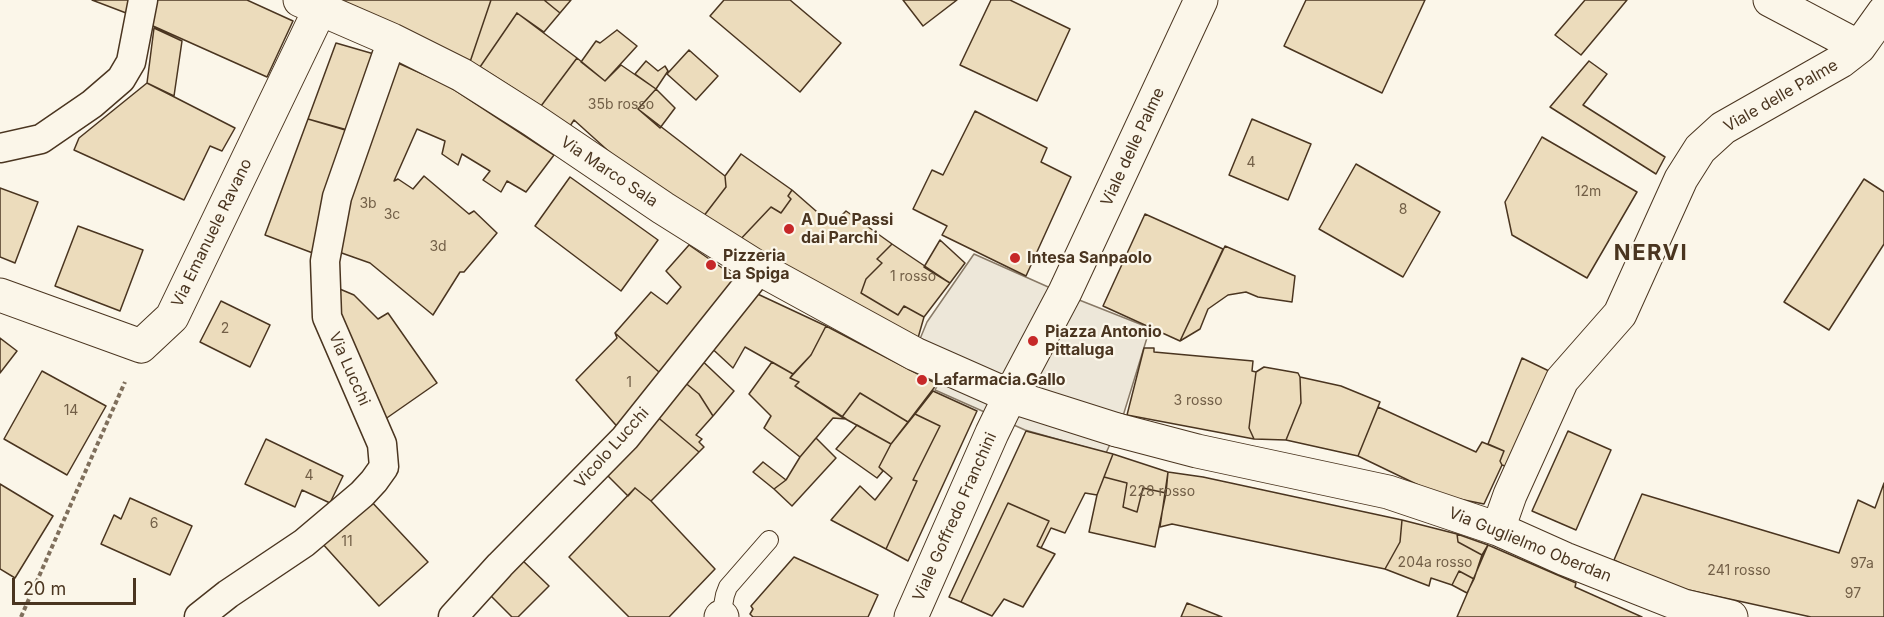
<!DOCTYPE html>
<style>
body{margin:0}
#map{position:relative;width:1884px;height:617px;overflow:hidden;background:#fbf6e9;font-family:Inter,sans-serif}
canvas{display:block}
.scale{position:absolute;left:12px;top:578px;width:124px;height:27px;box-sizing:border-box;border:3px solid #4a3520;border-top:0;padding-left:8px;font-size:18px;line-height:21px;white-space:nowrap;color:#4a3520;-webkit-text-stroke:4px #fbf6e9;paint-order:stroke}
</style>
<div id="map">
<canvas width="1884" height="617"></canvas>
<div class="scale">20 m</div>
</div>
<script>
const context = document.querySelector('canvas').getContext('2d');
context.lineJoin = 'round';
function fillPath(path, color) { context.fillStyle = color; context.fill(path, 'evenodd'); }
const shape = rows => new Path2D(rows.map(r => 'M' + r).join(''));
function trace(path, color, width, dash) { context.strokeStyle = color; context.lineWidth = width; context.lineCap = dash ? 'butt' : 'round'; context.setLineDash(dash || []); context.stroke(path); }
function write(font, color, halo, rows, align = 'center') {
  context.font = font + ' Inter,sans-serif'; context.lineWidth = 4.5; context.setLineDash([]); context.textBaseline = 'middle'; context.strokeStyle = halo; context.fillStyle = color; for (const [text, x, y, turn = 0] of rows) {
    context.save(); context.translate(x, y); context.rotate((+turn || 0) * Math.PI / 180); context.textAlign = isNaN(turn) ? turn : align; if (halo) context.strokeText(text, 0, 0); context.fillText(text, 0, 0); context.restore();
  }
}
const parking = shape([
 [974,254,1064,294,1150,328,1123,416,1106,453,1025,430,935,390,939,383,908,368,927,322,974,254]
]);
fillPath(parking, '#ede7d9');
trace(parking, '#887966', 1.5);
const building = shape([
 [92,0,137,0,134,16,92,0],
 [154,0,247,0,293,21,267,77,153,26,154,0],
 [336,0,491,0,470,62,336,0],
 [491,0,544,0,560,13,544,32,517,13,480,67,470,62,491,0],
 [544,0,571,0,560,13,544,0],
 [724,0,790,0,841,43,800,92,710,16,724,0],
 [903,0,957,0,923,26,903,0],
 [991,0,1010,0,1070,29,1037,101,960,65,991,0],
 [1306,0,1425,0,1382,93,1284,46,1306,0],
 [1585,0,1627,0,1581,55,1555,35,1585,0],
 [517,13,577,58,541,106,480,67,517,13],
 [154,28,182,41,174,96,147,83,154,28],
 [617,30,637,46,605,81,581,62,596,41,600,43,617,30],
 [336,43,374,54,351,131,308,119,336,43],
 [689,50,718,76,696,100,667,74,689,50],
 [577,58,605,81,621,65,656,89,638,109,725,176,726,187,703,217,625,166,574,120,570,126,541,106,577,58],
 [646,61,658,71,665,66,668,71,656,89,635,74,646,61],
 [1589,61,1607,74,1583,105,1665,157,1656,174,1550,107,1589,61],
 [398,63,447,85,554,155,526,192,507,181,501,192,483,180,490,171,462,154,458,165,442,154,445,141,417,129,394,181,398,179,413,189,424,176,469,214,474,211,497,233,464,272,460,272,433,315,370,263,336,251,376,111,398,63],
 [147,83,235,128,222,151,210,146,184,200,74,150,79,138,147,83],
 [656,89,675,108,660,128,638,109,656,89],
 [975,111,1047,148,1041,162,1071,177,1026,276,942,235,947,226,913,209,932,170,943,175,975,111],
 [308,119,352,132,318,255,265,235,308,119],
 [1252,119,1311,144,1288,200,1229,175,1252,119],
 [1542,137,1637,192,1587,278,1512,235,1505,202,1542,137],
 [741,154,792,190,788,196,791,199,781,213,771,207,736,244,703,217,726,187,725,176,741,154],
 [1356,164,1440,212,1403,277,1319,229,1356,164],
 [570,177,658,240,621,291,535,226,570,177],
 [1864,179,1884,192,1884,244,1829,330,1784,302,1864,179],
 [0,188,38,202,15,263,0,257,0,188],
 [792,190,832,225,846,211,892,244,877,259,882,263,866,279,861,293,898,315,904,306,924,317,918,338,736,244,771,207,781,213,791,199,788,196,792,190],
 [1145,214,1223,249,1180,341,1103,306,1145,214],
 [78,226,143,250,120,311,55,286,78,226],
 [940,240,965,263,950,283,924,267,940,240],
 [892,244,950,283,924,317,904,306,898,315,861,293,866,279,882,263,877,259,892,244],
 [689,245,741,281,668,380,615,333,651,292,667,304,681,287,666,271,689,245],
 [1225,246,1295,276,1292,302,1258,297,1246,292,1228,295,1208,309,1200,329,1180,341,1225,246],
 [335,287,354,295,378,319,388,313,437,383,381,422,331,310,335,287],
 [749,290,826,326,811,355,793,374,745,347,733,368,706,343,749,290],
 [221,301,270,325,250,367,200,342,221,301],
 [826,326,937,384,908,422,860,393,842,417,795,386,799,382,790,378,811,355,826,326],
 [615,333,668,380,622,432,576,380,617,338,615,333],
 [0,338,17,351,0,373,0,338],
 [1144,348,1154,348,1154,352,1253,361,1252,371,1256,372,1249,428,1254,439,1127,415,1144,348],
 [695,354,734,391,713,416,699,394,678,377,695,354],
 [1522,358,1549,371,1508,467,1502,465,1500,461,1504,451,1488,444,1522,358],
 [772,362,793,374,790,378,799,382,795,386,846,419,833,418,800,457,764,428,771,416,749,394,772,362],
 [1264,367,1298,373,1300,377,1301,403,1286,440,1254,439,1249,428,1256,372,1264,367],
 [42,371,106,406,67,475,4,439,42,371],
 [678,377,699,394,713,416,696,435,702,439,699,442,704,447,699,452,655,415,678,377],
 [1300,377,1341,386,1380,402,1358,456,1286,440,1301,403,1300,377],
 [933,391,977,411,908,561,886,549,917,481,913,480,940,426,915,414,933,391],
 [860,393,908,422,891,444,842,417,860,393],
 [1378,407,1476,452,1482,442,1504,451,1500,461,1502,465,1484,504,1439,495,1358,456,1378,407],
 [915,414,940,426,913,480,917,481,886,549,831,520,860,486,875,500,892,478,879,467,891,444,915,414],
 [655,415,699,452,651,501,635,488,628,496,601,469,655,415],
 [857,425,891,444,879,467,883,471,877,478,836,449,857,425],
 [1026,431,1113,454,1097,495,1085,493,1065,533,1051,528,1041,548,1037,546,1049,521,1008,503,961,602,949,597,1026,431],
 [1568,431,1611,450,1576,530,1532,511,1568,431],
 [816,438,836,458,792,506,774,489,786,480,800,457,816,438],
 [266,439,343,476,330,503,302,490,295,507,245,484,266,439],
 [1113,454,1168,472,1166,493,1143,488,1137,512,1123,507,1127,483,1104,477,1113,454],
 [763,462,786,480,774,489,753,472,763,462],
 [1168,472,1203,477,1402,520,1400,542,1385,569,1172,524,1160,527,1168,472],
 [1104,477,1127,483,1123,507,1137,512,1143,488,1166,493,1155,547,1089,532,1097,495,1104,477],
 [1884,483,1884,617,1811,617,1666,585,1614,560,1642,494,1839,553,1858,500,1875,508,1884,483],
 [0,484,53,516,15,578,0,569,0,484],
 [635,488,651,501,715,569,669,617,629,617,569,557,635,488],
 [130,498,192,526,170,575,101,544,114,515,121,519,130,498],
 [369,499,428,562,379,606,321,542,369,499],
 [1008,503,1049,521,1037,546,1055,554,1023,607,1004,599,992,616,961,602,1008,503],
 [1402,520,1457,534,1458,542,1482,555,1474,579,1459,571,1452,585,1431,578,1429,586,1385,569,1400,542,1402,520],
 [1457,534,1488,545,1482,555,1458,542,1457,534],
 [1488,545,1576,583,1575,587,1642,617,1457,617,1488,545],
 [794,557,878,595,868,617,753,617,750,614,753,609,751,606,794,557],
 [520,558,549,586,518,617,512,617,486,591,520,558],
 [1459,571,1474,579,1467,593,1452,585,1459,571],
 [1187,603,1222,617,1181,617,1187,603]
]);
fillPath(building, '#ecdcbc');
trace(building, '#4a3520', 1.5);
const service = shape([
 [721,616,725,595,728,587,769,540]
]);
const pedestrian = shape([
 [0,148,41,139,92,104,121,79,131,62,143,0],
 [199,617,228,594,304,543,362,494,374,481,384,467,382,444,327,317,325,261,337,197,392,40],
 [453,617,500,565,625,438,760,269]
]);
const minor = shape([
 [1770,0,1859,47],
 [0,295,141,346,172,317,320,9],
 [1010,396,1065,292,1201,0],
 [1117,430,1197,451,1388,492,1498,529,1565,559,1684,606,1731,617],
 [1498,529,1510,495,1562,380,1620,314,1681,179,1700,149,1723,128,1841,61,1859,47,1884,12],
 [721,617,722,617]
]);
const tertiary = shape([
 [300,0,392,40,462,75,533,120,663,208,760,269,915,354,1010,396,1117,430],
 [911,617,992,433,1010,396]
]);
trace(service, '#4a3520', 20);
trace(pedestrian, '#4a3520', 31);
trace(minor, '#4a3520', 35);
trace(tertiary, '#4a3520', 35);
trace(shape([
 [21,617,125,382]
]), '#7f6f5c', 4, [4.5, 3]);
trace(service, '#fbf6e9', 18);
trace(pedestrian, '#fbf6e9', 28);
trace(minor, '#fbf6e9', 33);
trace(tertiary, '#fbf6e9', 33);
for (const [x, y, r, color] of [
 [789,229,6,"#c62828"],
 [1015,258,6,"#c62828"],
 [711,265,6,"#c62828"],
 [1033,341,6,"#c62828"],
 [922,380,6,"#c62828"]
]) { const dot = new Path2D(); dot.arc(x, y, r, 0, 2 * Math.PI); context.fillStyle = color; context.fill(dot); trace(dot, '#fbf6e9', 2); }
write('14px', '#725f47', null, [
 ["35b rosso",621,105],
 ["4",1251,163],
 ["12m",1588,192],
 ["3b",368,204],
 ["8",1403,210],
 ["3c",392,215],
 ["3d",438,247],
 ["1 rosso",913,277],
 ["2",225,329],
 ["1",629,383],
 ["3 rosso",1198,401],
 ["14",71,411],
 ["4",309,476],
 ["228 rosso",1162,492],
 ["6",154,524],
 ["11",347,542],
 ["204a rosso",1435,563],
 ["97a",1862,564],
 ["241 rosso",1739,571],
 ["97",1853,594]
]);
write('16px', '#4a3520', '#fbf6e9', [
 ["Viale delle Palme",1781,96,-30],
 ["Viale delle Palme",1133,147,-65],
 ["Via Marco Sala",609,172,34],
 ["Via Emanuele Ravano",212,233,-64],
 ["Via Lucchi",349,369,66],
 ["Vicolo Lucchi",612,448,-48],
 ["Viale Goffredo Franchini",955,517,-66],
 ["Via Guglielmo Oberdan",1530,545,22]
]);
write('bold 16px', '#4a3520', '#fbf6e9', [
 ["A Due Passi",801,220],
 ["dai Parchi",801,238],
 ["Pizzeria",723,256],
 ["La Spiga",723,274],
 ["Intesa Sanpaolo",1027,258],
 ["Piazza Antonio",1045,332],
 ["Pittaluga",1045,350],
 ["Lafarmacia.Gallo",934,380]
], 'left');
context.letterSpacing = '1.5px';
write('bold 22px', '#4a3520', '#fbf6e9', [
 ["NERVI",1651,253]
]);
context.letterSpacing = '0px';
</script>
